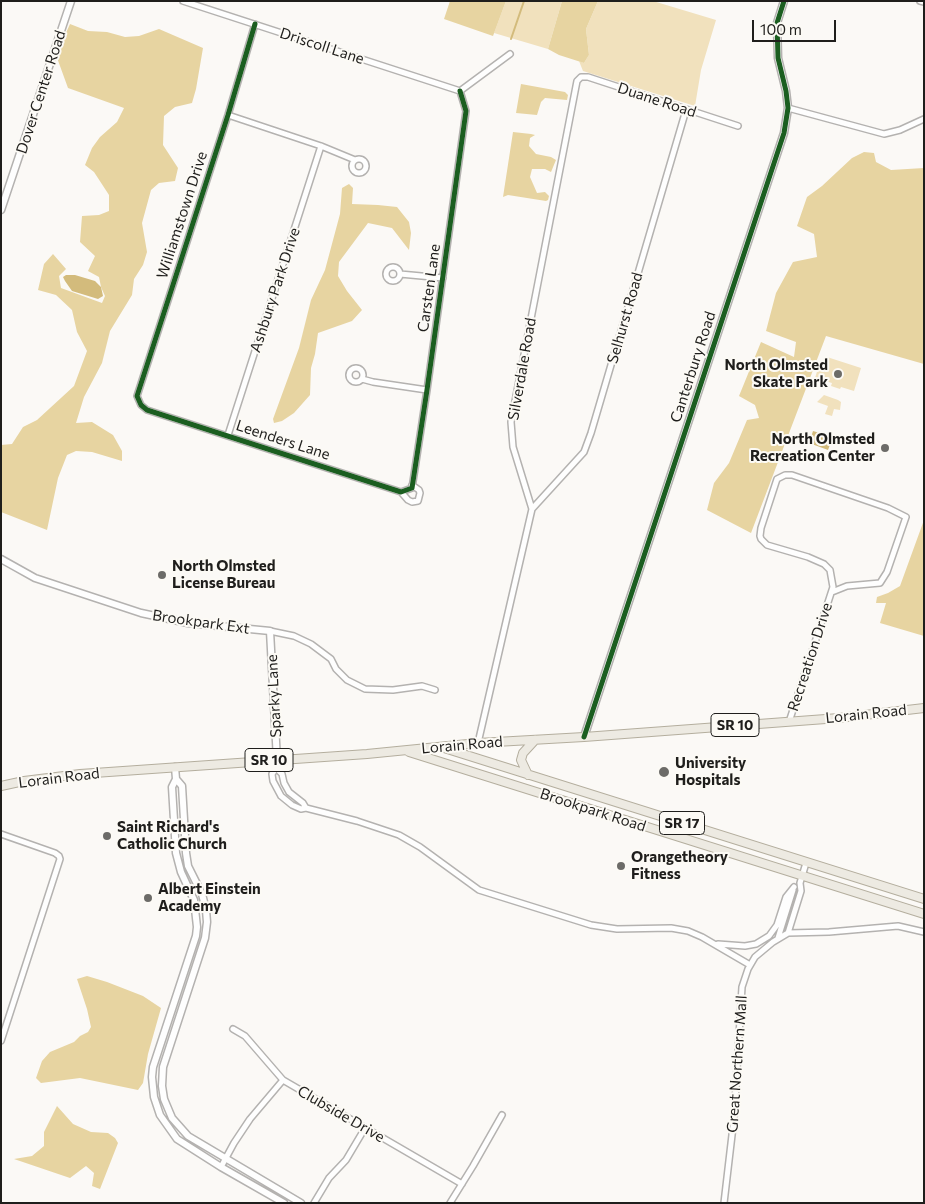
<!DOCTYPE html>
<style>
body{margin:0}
#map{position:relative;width:925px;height:1204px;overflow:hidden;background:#fbf9f6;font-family:Commissioner,sans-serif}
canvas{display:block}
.frame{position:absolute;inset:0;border:2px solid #1f1e1c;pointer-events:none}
.scale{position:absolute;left:752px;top:20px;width:84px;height:22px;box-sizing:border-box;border:2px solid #1f1e1c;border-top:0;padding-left:6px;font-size:15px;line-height:18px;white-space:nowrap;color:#1f1e1c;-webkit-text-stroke:4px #fcfaf5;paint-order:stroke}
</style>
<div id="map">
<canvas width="925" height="1204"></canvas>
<div class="frame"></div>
<div class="scale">100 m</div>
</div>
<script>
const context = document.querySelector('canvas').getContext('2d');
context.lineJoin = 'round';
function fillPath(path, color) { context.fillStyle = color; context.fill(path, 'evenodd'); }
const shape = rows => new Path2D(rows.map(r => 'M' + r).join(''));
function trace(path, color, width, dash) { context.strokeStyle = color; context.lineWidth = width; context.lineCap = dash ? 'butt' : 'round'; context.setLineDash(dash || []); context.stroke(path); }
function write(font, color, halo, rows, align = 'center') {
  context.font = font + ' Commissioner,sans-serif'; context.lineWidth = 4; context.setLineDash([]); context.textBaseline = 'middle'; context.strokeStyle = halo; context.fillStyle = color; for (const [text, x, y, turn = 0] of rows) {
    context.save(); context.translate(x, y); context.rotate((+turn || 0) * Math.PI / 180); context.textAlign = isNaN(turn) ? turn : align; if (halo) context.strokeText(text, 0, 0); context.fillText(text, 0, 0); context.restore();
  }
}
fillPath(shape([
 [506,1,562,1,548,49,494,33],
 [598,1,653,1,716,20,701,70,695,106,583,71,579,61,584,63,589,55,586,29],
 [827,357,861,368,854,391,841,387,840,389,831,386,832,383,815,378,820,362],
 [824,395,838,400,841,402,840,410,834,409,832,416,825,414,828,406,817,402]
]), '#f1e1bd');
fillPath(shape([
 [450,1,506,1,493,36,444,19],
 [562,1,598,1,586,29,589,55,584,63,559,55,548,49],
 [70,24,88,31,107,32,125,37,139,36,159,29,203,48,196,89,192,103,175,107,164,116,163,145,178,168,175,181,159,183,151,190,142,223,147,252,143,265,134,279,132,295,110,331,102,363,84,397,76,423,92,422,113,435,122,451,122,461,92,452,76,451,67,455,58,478,47,530,1,512,1,445,12,444,23,427,37,420,74,386,87,351,77,332,72,310,56,295,38,290,44,264,53,254,66,269,59,276,61,288,102,303,105,296,101,287,99,277,88,271,95,256,80,242,82,216,99,215,109,211,109,195,94,172,85,165,92,148,100,137,117,122,124,108,68,88,56,55],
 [521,84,565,92,568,95,567,100,545,98,541,102,537,115,516,113],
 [513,132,531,134,535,135,530,138,529,146,536,154,551,157,556,160,551,172,545,169,532,169,530,177,537,193,545,192,549,196,548,200,546,201,508,195,503,197],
 [864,152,874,153,876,162,891,170,924,168,924,364,826,336,751,533,707,510,714,483,729,463,747,420,759,418,755,405,739,396,761,342,794,357,796,342,766,331,776,293,793,262,817,257,814,234,797,226,807,197,822,186,852,158],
 [349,184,353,188,352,204,378,205,397,207,409,222,411,233,409,250,392,228,368,223,339,262,338,276,347,291,362,310,352,321,318,333,315,354,311,368,310,395,294,413,282,421,274,423,273,419,299,348,311,300,325,270,340,214,342,188],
 [924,520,924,636,880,623,886,603,876,603,877,597,888,593,900,586],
 [87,976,107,982,143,996,161,1008,148,1054,143,1083,138,1090,80,1078,41,1083,36,1078,42,1061,50,1052,74,1042,80,1036,88,1032,91,1027,87,1009,77,979],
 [57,1106,73,1124,91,1132,108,1133,115,1138,118,1143,100,1189,92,1186,94,1173,86,1166,70,1178,14,1159,32,1156,44,1146,44,1132]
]), '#e7d4a1');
fillPath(shape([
 [66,275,75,275,95,281,101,287,103,296,98,299,72,291,65,281,63,277],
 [813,431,833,437,828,450,809,443]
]), '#d3bb7c');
trace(shape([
 [511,39,524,1]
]), '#d3bb7c', 2);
const minor = shape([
 [183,1,460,91],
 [920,1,924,2],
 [255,24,228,115,137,396,141,405,147,410,401,492,412,488,427,390,466,111,460,91],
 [460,91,510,54],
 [788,108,884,134,900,130,924,119],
 [228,115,321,146,355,160],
 '352 166a7 7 0 1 1 14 0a7 7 0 1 1-14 0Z',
 '386 274a7 7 0 1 1 14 0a7 7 0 1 1-14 0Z',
 [400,274,443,278],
 '349 375a7 7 0 1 1 14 0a7 7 0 1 1-14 0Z',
 [362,379,373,382,427,390],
 [228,435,321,146],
 [401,492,408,500,412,502,418,501,420,493,419,490,412,485],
 [532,509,584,452,591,433,686,110],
 [270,631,294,636,311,644,331,659,336,669,347,680,365,689,393,690,422,686,435,690],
 [789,722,833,587,830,570,824,564,808,557,767,545,761,539,760,536,761,528,777,479,785,475,792,475,888,508,906,517,887,572,880,583,847,586,832,592],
 [478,743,532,509,513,447,511,422,577,81,581,77,588,77,738,126],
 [277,760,276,768,272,774,273,781,281,796,292,805,301,809,306,808,357,821,399,835,420,847,479,890,591,925,617,929,671,928,688,931,702,937,750,965],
 [276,768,282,774,284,783,289,792,303,803,306,808],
 [1,834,55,853,59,856,60,859,1,1041],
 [788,933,801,891,800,883,806,863],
 [778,938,793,890],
 [718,944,745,946,756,944,769,936,777,925,786,897,794,887],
 [233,1029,245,1036,283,1080,462,1184],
 [221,1167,234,1143,250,1119,283,1080],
 [314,1203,329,1178,346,1160,365,1128],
 [450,1203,473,1166,502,1115],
 [724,1203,734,1118,742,987,748,969,755,957,773,942,788,933,829,932,898,926,924,932]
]);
const tertiary = shape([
 [1,210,71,1],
 [1,559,35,578,141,613,188,623,270,631,277,760],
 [584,737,784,133,788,108,786,91,778,58,777,23,784,1],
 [175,767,176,779,172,787,176,853,181,872,194,900,197,927,196,936,153,1067,152,1077,154,1097,160,1115,177,1139,221,1167,284,1203],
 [176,779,182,786,186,853,188,866,202,894,206,910,207,922,205,938,163,1067,162,1086,164,1099,172,1118,188,1136,301,1203]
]);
const primary = shape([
 [444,748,924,899],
 [409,752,924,914],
 [528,775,521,760,523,753,535,740],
 [1,786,24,781,80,774,367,754,478,743,584,737,839,718,924,708]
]);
trace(minor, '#b4b2b0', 8);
trace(tertiary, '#b4b2b0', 9);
trace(primary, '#b4ae9e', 10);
trace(minor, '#fefefe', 5);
trace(tertiary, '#fefefe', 6);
trace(primary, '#edeae2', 8);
trace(shape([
 [255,24,228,115,137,396,141,405,147,410,401,492,412,488,427,390,466,111,460,91],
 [584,737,784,133,788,108,786,91,778,58,777,23,784,1]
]), '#1b5e20', 5);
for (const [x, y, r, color] of [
 [838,374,5,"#6c6b68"],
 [885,448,5,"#6c6b68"],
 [162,575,5,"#6c6b68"],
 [664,772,6,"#6c6b68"],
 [107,836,5,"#6c6b68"],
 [621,866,5,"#6c6b68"],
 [148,898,5,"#6c6b68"]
]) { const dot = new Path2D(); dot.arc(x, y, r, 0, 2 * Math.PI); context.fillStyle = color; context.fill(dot); trace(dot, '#fcfaf5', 2); }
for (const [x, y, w] of [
 [735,725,48],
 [269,760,48],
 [682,823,45]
]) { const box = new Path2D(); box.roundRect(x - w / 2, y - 11.5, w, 23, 4); context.fillStyle = '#fcfaf5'; context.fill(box); trace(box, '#1f1e1c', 1); }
write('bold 14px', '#1f1e1c', null, [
 ["SR 10",735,725],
 ["SR 10",269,760],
 ["SR 17",682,823]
]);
write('15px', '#1f1e1c', '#fcfaf5', [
 ["Driscoll Lane",322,46,18],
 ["Dover Center Road",41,92,-72],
 ["Duane Road",657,100,18],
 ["Williamstown Drive",182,215,-72],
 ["Carsten Lane",429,288,-82],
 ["Ashbury Park Drive",275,290,-72],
 ["Selhurst Road",625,318,-74],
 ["Canterbury Road",693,367,-72],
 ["Silverdale Road",522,369,-80],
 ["Leenders Lane",283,440,18],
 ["Brookpark Ext",201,622,8],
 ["Recreation Drive",810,657,-72],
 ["Sparky Lane",274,696,-93],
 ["Lorain Road",866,714,-6],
 ["Lorain Road",462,745,-5],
 ["Lorain Road",59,778,-7],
 ["Brookpark Road",593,810,18],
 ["Great Northern Mall",737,1064,-86],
 ["Clubside Drive",341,1114,30]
]);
write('bold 15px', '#1f1e1c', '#fcfaf5', [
 ["North Olmsted",828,365,"right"],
 ["Skate Park",828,382,"right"],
 ["North Olmsted",875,439,"right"],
 ["Recreation Center",875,456,"right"],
 ["North Olmsted",172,566],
 ["License Bureau",172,583],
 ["University",675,763],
 ["Hospitals",675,780],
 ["Saint Richard's",117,827],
 ["Catholic Church",117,844],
 ["Orangetheory",631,857],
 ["Fitness",631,874],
 ["Albert Einstein",158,889],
 ["Academy",158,906]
], 'left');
</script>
